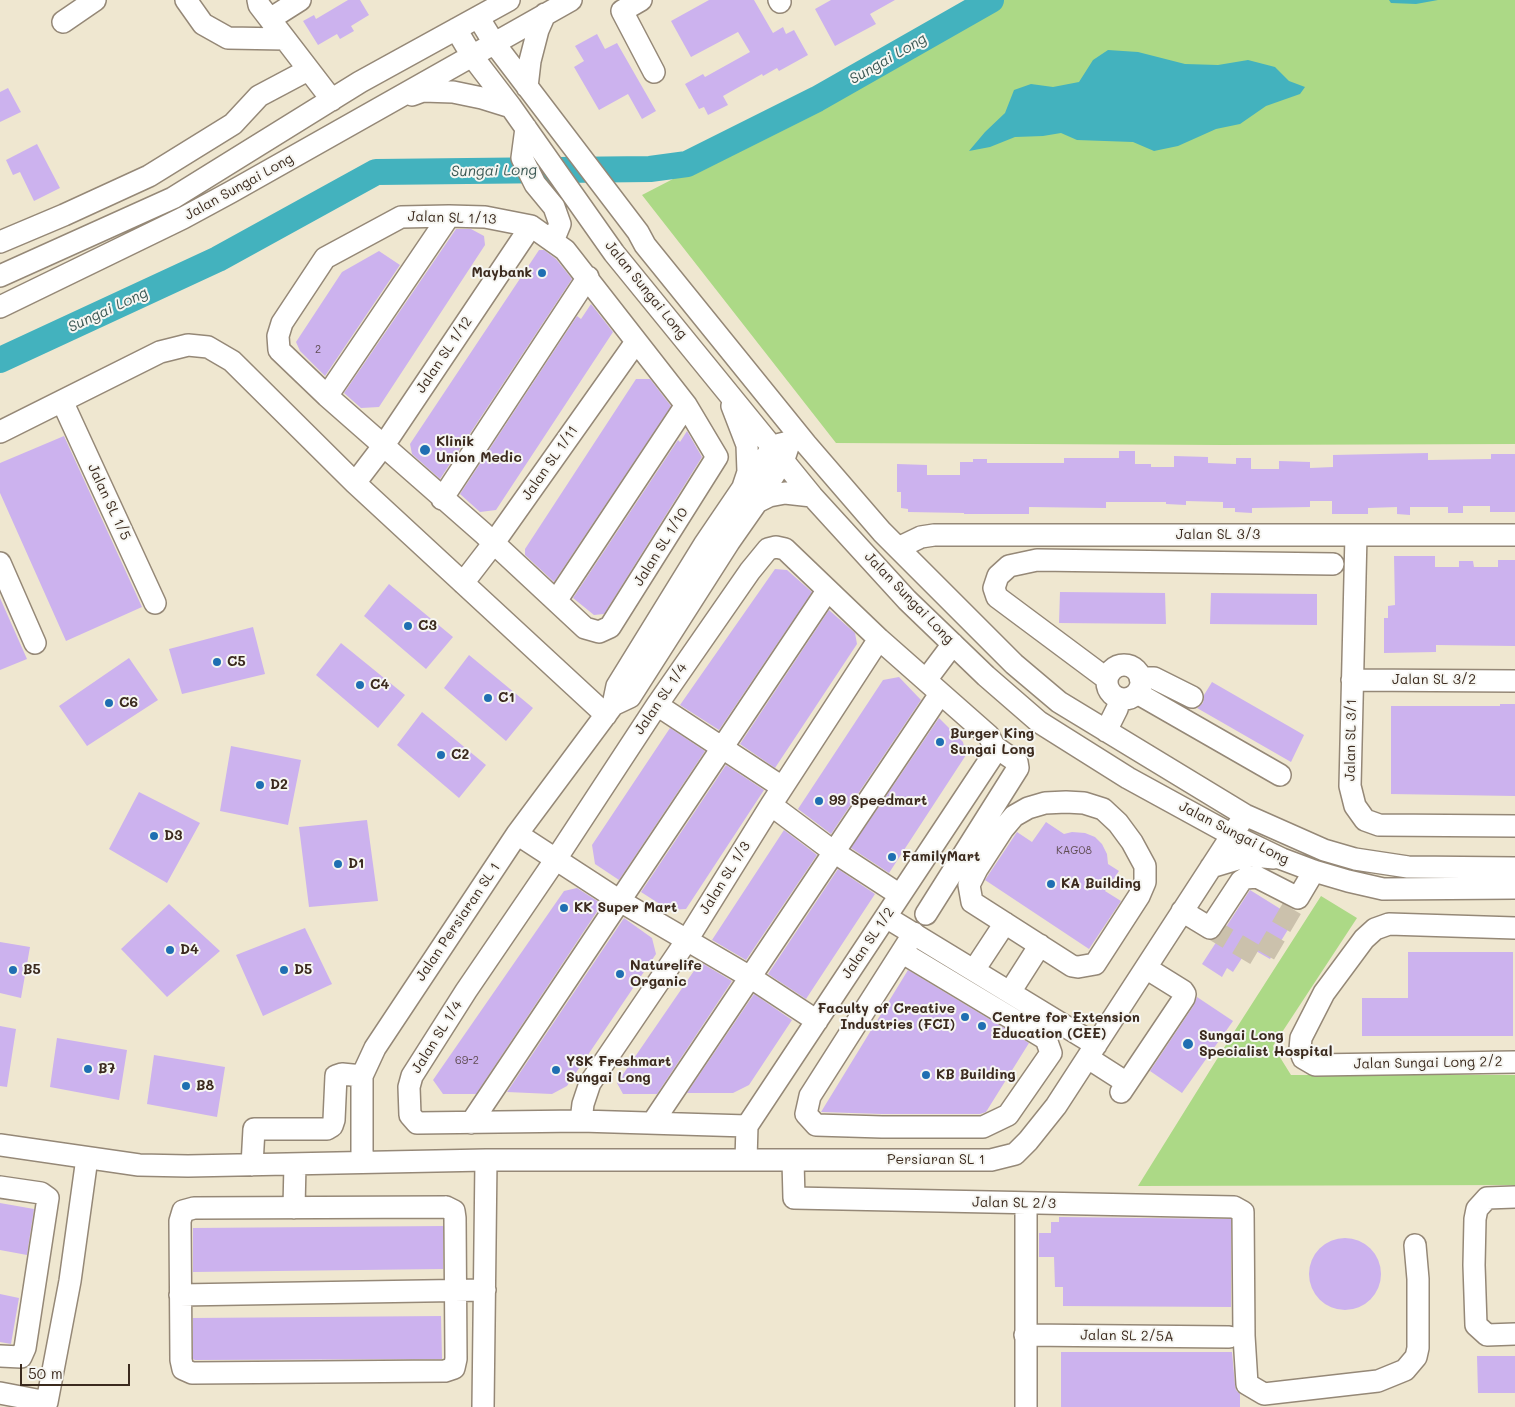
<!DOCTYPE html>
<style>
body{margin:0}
#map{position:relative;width:1515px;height:1407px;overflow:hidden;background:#efe7d0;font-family:Mali,sans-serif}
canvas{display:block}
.scale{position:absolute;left:20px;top:1364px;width:110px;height:22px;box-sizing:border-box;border:2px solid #3b2a1e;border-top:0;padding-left:6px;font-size:15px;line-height:18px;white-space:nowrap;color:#3b2a1e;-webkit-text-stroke:4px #f6f6f2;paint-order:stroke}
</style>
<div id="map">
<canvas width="1515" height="1407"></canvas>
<div class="scale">50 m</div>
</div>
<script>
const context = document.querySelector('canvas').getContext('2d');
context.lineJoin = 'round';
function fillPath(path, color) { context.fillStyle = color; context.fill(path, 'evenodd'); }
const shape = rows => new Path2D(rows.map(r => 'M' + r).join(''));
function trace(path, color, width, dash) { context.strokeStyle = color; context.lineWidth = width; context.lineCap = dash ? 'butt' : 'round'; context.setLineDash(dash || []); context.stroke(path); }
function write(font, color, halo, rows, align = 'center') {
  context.font = font + ' Mali,sans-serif'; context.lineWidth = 4; context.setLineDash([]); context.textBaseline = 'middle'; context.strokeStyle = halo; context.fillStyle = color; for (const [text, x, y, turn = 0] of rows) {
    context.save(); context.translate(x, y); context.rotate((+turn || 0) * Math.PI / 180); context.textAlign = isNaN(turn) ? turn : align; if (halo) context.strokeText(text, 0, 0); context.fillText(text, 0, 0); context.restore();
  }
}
fillPath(shape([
 [1004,0,1515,0,1515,444,1223,445,836,443,642,195,851,87],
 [1321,896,1357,918,1273,1046,1291,1075,1515,1075,1515,1185,1138,1186,1232,1035]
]), '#acd986');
fillPath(shape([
 [1389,0,1438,0,1416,4,1391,3],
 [1108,50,1138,52,1185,64,1218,65,1248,60,1275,67,1289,81,1305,87,1300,94,1266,106,1240,124,1216,129,1178,146,1154,151,1133,142,1077,140,1061,133,1043,136,1015,137,990,147,969,151,985,132,1005,113,1014,90,1031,84,1053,87,1079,82,1093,60]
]), '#43b2be');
trace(shape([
 [0,360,218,259,376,172,650,169,687,164,817,99,991,0]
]), '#43b2be', 26);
fillPath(shape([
 [348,0,360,0,369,15,351,26,354,31,340,39,337,34,318,45,303,21,314,15,316,19],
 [709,0,754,0,773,33,783,27,786,34,794,30,808,55,779,71,777,68,763,76,762,74,723,96,728,105,708,115,704,107,699,109,685,84,703,74,705,77,750,52,738,32,691,57,671,21],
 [831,0,895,0,870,14,876,24,835,46,815,9],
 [597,34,605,49,617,43,656,111,642,119,628,94,599,110,574,67,584,61,575,46],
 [8,88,21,112,0,122,0,92],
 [37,144,60,188,34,201,20,172,13,175,6,160],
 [456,229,471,229,484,236,485,245,379,407,361,408,344,393],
 [539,250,544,250,556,259,572,279,440,479,412,454,410,444],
 [379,251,400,265,325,376,300,351,296,342,342,272],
 [591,304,613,332,496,510,480,512,460,494,577,316,581,319],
 [636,379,650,379,671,406,554,582,525,555,525,549],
 [687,431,702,457,604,614,594,615,573,598,678,440,680,442],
 [64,436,142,607,66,641,0,493,0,463],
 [1119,451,1135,451,1135,464,1151,464,1151,467,1174,467,1174,456,1208,457,1208,463,1236,464,1236,458,1251,458,1251,469,1279,469,1279,461,1310,462,1310,468,1333,467,1333,455,1428,453,1428,460,1491,459,1491,454,1515,454,1515,512,1490,512,1490,506,1463,506,1463,513,1448,513,1448,507,1410,507,1410,515,1397,514,1397,507,1368,508,1368,514,1332,514,1332,501,1310,501,1310,507,1252,508,1252,513,1235,512,1235,508,1223,508,1223,502,1186,501,1186,505,1166,504,1166,502,1106,502,1106,508,1029,507,1029,514,964,514,964,513,908,512,908,509,901,508,901,492,897,492,897,464,927,465,927,475,960,475,960,462,973,462,973,459,987,459,987,463,1064,463,1064,458,1119,458],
 [1394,556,1435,556,1435,567,1459,567,1459,561,1473,561,1474,567,1498,567,1498,560,1515,560,1515,646,1436,645,1436,652,1384,653,1384,618,1388,618,1388,606,1395,605],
 [775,569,787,570,812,592,719,730,680,705],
 [389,584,453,637,426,669,364,616],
 [1060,592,1165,593,1166,624,1059,623],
 [1211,593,1317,594,1317,625,1210,624],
 [0,598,27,659,0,670],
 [829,610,855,633,857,644,775,768,740,744],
 [253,627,265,674,182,694,169,649],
 [341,643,405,695,378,728,316,675],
 [469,655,533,708,506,741,444,688],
 [129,658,158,700,87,746,59,706],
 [899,677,921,700,831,834,798,809,883,680],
 [1212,682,1304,735,1291,762,1197,708,1203,703,1204,695],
 [1500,704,1515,704,1515,796,1391,794,1391,706,1500,706],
 [422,712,486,765,459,798,397,745],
 [939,718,963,742,966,755,889,873,851,848],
 [670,728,705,751,619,880,595,864,592,845],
 [231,746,301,760,288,825,220,811],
 [726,765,764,790,686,909,669,910,641,892],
 [139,792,200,823,167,883,109,849],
 [367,820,378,901,309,907,299,827],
 [1046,822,1064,834,1072,832,1085,833,1095,837,1102,844,1107,854,1108,864,1119,871,1105,891,1121,901,1089,949,985,880,1017,832,1032,842],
 [784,830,817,855,746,960,712,940],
 [838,869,875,894,806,999,768,974],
 [577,888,602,904,476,1094,443,1094,433,1080,564,891],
 [1250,890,1295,918,1270,959,1249,947,1233,972,1227,968,1222,977,1202,964],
 [169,904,220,951,167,997,121,949],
 [624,918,652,938,656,954,567,1086,552,1094,507,1092],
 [305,928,332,984,263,1016,236,955],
 [0,942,30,947,21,998,0,993],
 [1408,952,1513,952,1513,1036,1362,1036,1362,998,1408,998],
 [700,962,732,981,657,1094,623,1094,617,1083],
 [908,970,1029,1043,986,1112,980,1114,882,1114,821,1112],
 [754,994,792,1020,749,1085,733,1093,687,1093],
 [1197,997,1233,1021,1182,1093,1150,1071,1194,1005],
 [0,1026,16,1029,7,1087,0,1086],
 [57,1038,127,1050,119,1100,50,1087],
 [154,1055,225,1067,217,1117,147,1104],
 [0,1203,34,1209,27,1255,0,1250],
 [1059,1217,1231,1219,1231,1307,1063,1306,1063,1287,1055,1287,1054,1257,1039,1257,1039,1233,1051,1233,1051,1222,1059,1222],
 [443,1226,443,1269,193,1272,193,1228],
 '1309 1274a36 36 0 1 1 72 0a36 36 0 1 1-72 0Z',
 [0,1294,19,1298,11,1344,0,1342],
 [441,1316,442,1359,195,1360,193,1359,193,1318],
 [1061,1352,1232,1352,1235,1385,1236,1390,1240,1394,1240,1407,1061,1407],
 [1477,1356,1515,1356,1515,1393,1478,1393]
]), '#ccb2ee');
trace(shape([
 [1210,928,1259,957,1264,956,1298,898]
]), '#cbc1ac', 21, [21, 11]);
const minor = shape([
 [186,0,203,24,228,38,285,39],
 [258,0,259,5,332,100],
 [641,0,622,11,654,72],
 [779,0,780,2],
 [478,17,494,43,638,232,645,245,806,444,882,532,1014,664,1059,702,1245,815,1324,850,1355,859,1408,867,1515,868],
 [270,19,300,0],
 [63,22,95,0],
 [456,29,472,56,511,107,614,253,812,496,907,600,986,676,1039,722,1128,778,1232,835,1282,859,1314,871,1348,881,1383,889,1515,888],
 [527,87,530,61,538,30,545,14],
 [412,95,423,91,453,92,482,98,511,107],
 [526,128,522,158,535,184,554,207,560,224,553,241],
 [449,216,485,217,531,226,565,250,686,405,717,457,610,627,599,632,585,628,483,533,327,396,279,350,278,336,282,323,325,258,401,217,449,216],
 [0,242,64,215,149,176,233,124,259,96,308,70],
 [0,276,173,198,360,82,509,0],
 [0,307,183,218,231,192,571,0],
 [327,396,449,216],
 [62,401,155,603],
 [732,406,747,445,748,472,743,487],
 [0,432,160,352,188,345,208,347,232,361,355,483,606,715],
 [355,483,384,445,531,226],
 [442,499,588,277],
 [757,502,769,496,785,493,812,496],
 [1356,535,1350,786,1355,806,1365,820,1379,825,1515,826],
 [898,548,921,537,934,535,1515,535],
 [0,563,35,643],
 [463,583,493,544,636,342],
 [556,601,686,405],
 '1107 682a17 17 0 1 1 34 0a17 17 0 1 1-34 0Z',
 [1140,678,1154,678,1192,697],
 [1107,679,997,597,994,588,998,576,1009,566,1037,560,1333,564],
 [926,680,953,644],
 [1352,680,1515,681],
 [1139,690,1144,697,1280,775],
 [613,705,630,697,729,542,757,502,784,459,788,447],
 [657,705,782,787],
 [1106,731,1117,709,1120,699],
 [1066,802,1084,803,1103,809,1118,823,1132,842,1145,866,1145,882,1139,896,1095,964,1078,967,1072,966,972,902,969,885,977,869,1003,829,1014,816,1028,808,1045,803,1066,802],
 [771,805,834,852,900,895],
 [517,834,620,901,750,977,817,1021],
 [1211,867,1241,858,1253,856,1274,858],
 [1182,911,1210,928,1241,881,1246,878,1257,877,1298,898,1314,871],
 [926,914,1018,768,1017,762,994,746],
 [886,917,1096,1045],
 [1515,928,1389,924,1375,929,1364,939,1324,993,1301,1038,1300,1049,1303,1058,1315,1065,1515,1062],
 [903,953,1046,1039,1051,1053,1008,1115,983,1127,882,1127,816,1125,806,1114,810,1096,914,933],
 [974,970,1005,923],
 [1010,992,1040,945],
 [1088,1058,1127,1083],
 [1121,1092,1184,998,1185,994,1183,991,1146,968],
 [581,1121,583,1104,590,1083,687,940,771,805,879,639],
 [653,1122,940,694],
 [471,1123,827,591],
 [0,1145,139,1165,188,1166,486,1160,991,1160,1015,1154,1028,1141,1056,1106,1245,815],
 [746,1160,747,1126,991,758,994,746,989,736,879,639,785,549,776,547,768,549,750,571,657,705,556,859,466,991,412,1076,409,1087,410,1115,417,1123,581,1121,747,1126],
 [362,1161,362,1076,375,1048,517,834,613,705,617,686,704,545,742,489,755,474,773,446,785,443],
 [793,1161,794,1198,1234,1207,1243,1212,1244,1336,1247,1384,1264,1394,1378,1381,1405,1370,1416,1357,1418,1348,1418,1279,1415,1245],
 [252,1165,254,1129,327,1129,332,1126,334,1120,336,1076,342,1074,362,1076],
 [0,1187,41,1193,48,1198,25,1348,21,1357,0,1356],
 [1515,1197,1487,1198,1477,1209,1475,1219,1474,1265,1476,1325,1487,1335,1515,1334],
 [446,1207,454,1211,455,1218,456,1359,454,1368,445,1371,192,1373,183,1369,181,1360,180,1221,183,1211,194,1208,446,1207],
 [294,1208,295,1164],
 [180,1295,485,1290],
 [1025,1335,1229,1337],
 [0,1393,47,1402,70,1281,87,1158],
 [483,1407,486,1160],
 [1026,1407,1026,1204]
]);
trace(minor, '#958877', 24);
trace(minor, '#fff', 21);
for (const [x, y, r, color] of [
 [542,273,5,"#1f6fb2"],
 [425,450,6,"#1f6fb2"],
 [408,626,5,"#1f6fb2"],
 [217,662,5,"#1f6fb2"],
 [360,685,5,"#1f6fb2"],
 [488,698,5,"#1f6fb2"],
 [109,703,5,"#1f6fb2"],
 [940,742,5,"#1f6fb2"],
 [441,755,5,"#1f6fb2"],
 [260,785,5,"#1f6fb2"],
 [819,801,5,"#1f6fb2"],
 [154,836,5,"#1f6fb2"],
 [892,857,5,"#1f6fb2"],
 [338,864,5,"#1f6fb2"],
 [1051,884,5,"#1f6fb2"],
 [564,908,5,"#1f6fb2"],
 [170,950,5,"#1f6fb2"],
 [13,970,5,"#1f6fb2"],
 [284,970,5,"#1f6fb2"],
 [620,974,5,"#1f6fb2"],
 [965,1017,5,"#1f6fb2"],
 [982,1026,5,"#1f6fb2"],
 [1188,1044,6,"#1f6fb2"],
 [88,1069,5,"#1f6fb2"],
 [556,1070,5,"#1f6fb2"],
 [926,1075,5,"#1f6fb2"],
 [186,1086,5,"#1f6fb2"]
]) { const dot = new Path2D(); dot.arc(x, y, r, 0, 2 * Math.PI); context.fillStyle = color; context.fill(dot); trace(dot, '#f6f6f2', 2); }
write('11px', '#5f4c52', null, [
 ["2",318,350],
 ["KAG08",1074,851],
 ["69-2",467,1061]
]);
write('14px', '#3b2a1e', '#f6f6f2', [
 ["Jalan Sungai Long",239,187,-29],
 ["Jalan SL 1/13",452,218,2],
 ["Jalan Sungai Long",646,290,51],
 ["Jalan SL 1/12",444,355,-56],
 ["Jalan SL 1/11",550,463,-55],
 ["Jalan SL 1/5",109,502,65],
 ["Jalan SL 3/3",1218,535],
 ["Jalan SL 1/10",661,547,-58],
 ["Jalan Sungai Long",909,598,46],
 ["Jalan SL 3/2",1434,680],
 ["Jalan SL 1/4",661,699,-56],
 ["Jalan SL 3/1",1351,740,-89],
 ["Jalan Sungai Long",1234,833,27],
 ["Jalan SL 1/3",725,878,-58],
 ["Jalan Persiaran SL 1",458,922,-56],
 ["Jalan SL 1/2",868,943,-56],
 ["Jalan SL 1/4",437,1037,-58],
 ["Jalan Sungai Long 2/2",1428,1063,-1],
 ["Persiaran SL 1",936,1160],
 ["Jalan SL 2/3",1014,1203,1],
 ["Jalan SL 2/5A",1127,1336,1]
]);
write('bold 14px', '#3b2a1e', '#f6f6f2', [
 ["Maybank",532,273,"right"],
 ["Klinik",436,442],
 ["Union Medic",436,458],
 ["C3",418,626],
 ["C5",227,662],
 ["C4",370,685],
 ["C1",498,698],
 ["C6",119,703],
 ["Burger King",950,734],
 ["Sungai Long",950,750],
 ["C2",451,755],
 ["D2",270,785],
 ["99 Speedmart",829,801],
 ["D3",164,836],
 ["FamilyMart",902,857],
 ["D1",348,864],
 ["KA Building",1061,884],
 ["KK Super Mart",574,908],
 ["D4",180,950],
 ["Naturelife",630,966],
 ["Organic",630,982],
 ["B5",23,970],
 ["D5",294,970],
 ["Faculty of Creative",955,1009,"right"],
 ["Industries (FCI)",955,1025,"right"],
 ["Centre for Extension",992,1018],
 ["Education (CEE)",992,1034],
 ["Sungai Long",1199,1036],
 ["Specialist Hospital",1199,1052],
 ["YSK Freshmart",566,1062],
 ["Sungai Long",566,1078],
 ["B7",98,1069],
 ["KB Building",936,1075],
 ["B8",196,1086]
], 'left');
write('italic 15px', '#3e5a56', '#f6f6f2', [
 ["Sungai Long",888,59,-30],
 ["Sungai Long",494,171,-1],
 ["Sungai Long",108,310,-25]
]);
</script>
